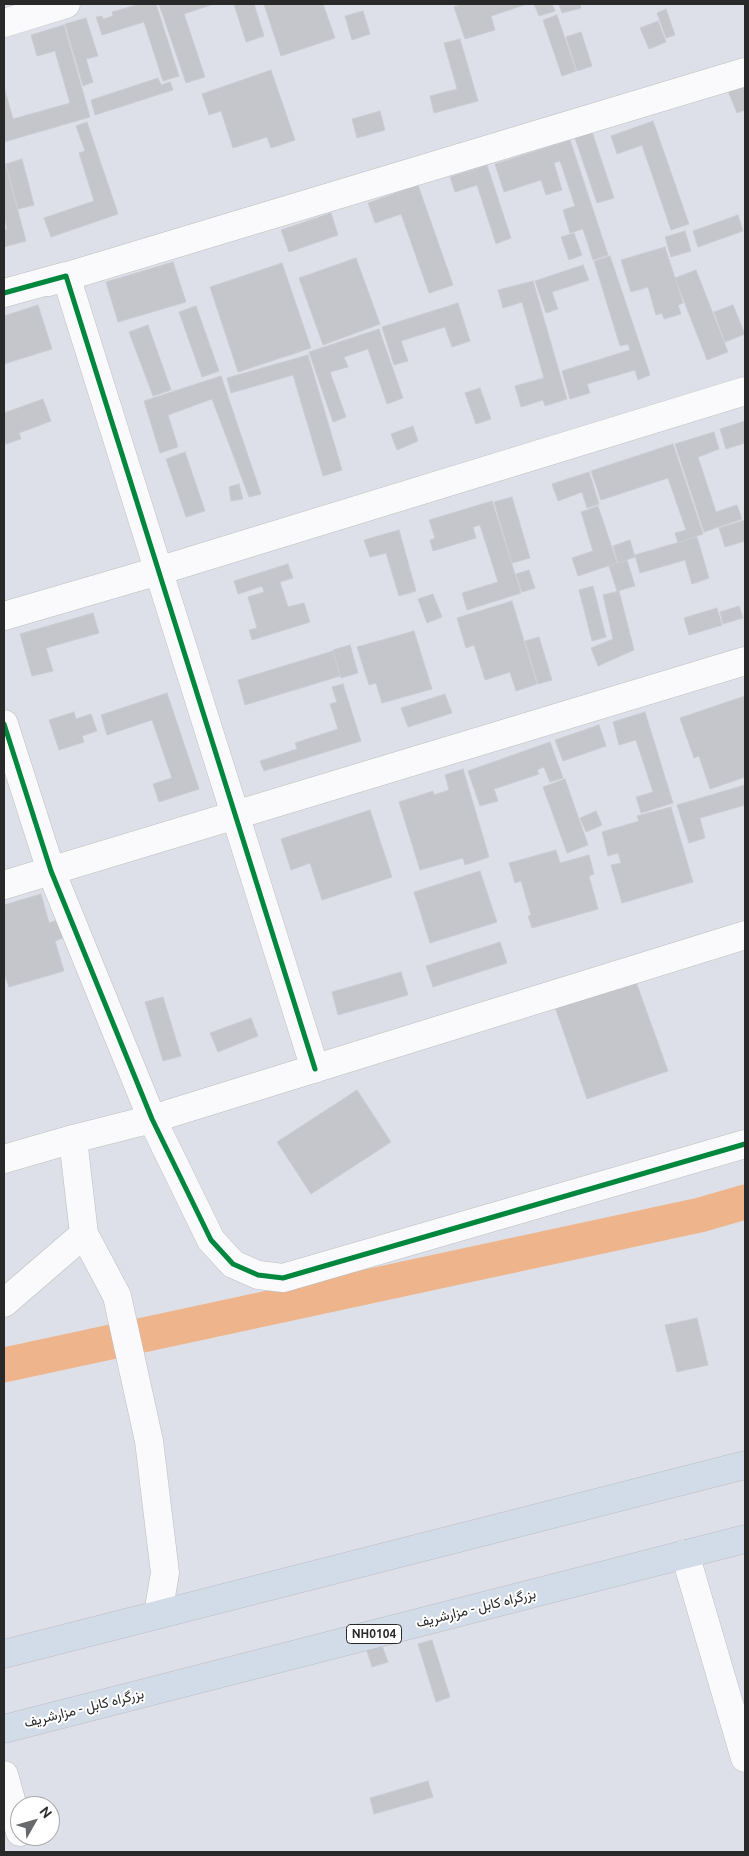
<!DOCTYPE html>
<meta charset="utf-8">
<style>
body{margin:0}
#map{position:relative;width:749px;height:1856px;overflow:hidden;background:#dde0e8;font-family:Ubuntu,sans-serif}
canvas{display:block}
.frame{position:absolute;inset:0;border:5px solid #292929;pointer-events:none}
.north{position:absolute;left:10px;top:1796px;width:50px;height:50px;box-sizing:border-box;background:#fff;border:1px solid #a9a9a9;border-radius:50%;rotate:52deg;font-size:14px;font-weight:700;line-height:20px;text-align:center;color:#292929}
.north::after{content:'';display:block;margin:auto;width:18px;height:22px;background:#68696c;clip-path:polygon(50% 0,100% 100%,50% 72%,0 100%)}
</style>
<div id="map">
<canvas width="749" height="1856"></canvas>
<div class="frame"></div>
<div class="north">N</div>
</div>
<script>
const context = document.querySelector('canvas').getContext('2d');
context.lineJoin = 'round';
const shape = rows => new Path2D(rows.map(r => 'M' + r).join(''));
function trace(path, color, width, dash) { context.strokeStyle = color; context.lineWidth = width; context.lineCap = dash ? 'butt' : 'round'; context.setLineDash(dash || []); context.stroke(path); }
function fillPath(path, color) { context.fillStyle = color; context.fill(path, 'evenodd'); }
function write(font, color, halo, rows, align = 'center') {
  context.font = font + ' Ubuntu,Vazirmatn,sans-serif'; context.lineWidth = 4; context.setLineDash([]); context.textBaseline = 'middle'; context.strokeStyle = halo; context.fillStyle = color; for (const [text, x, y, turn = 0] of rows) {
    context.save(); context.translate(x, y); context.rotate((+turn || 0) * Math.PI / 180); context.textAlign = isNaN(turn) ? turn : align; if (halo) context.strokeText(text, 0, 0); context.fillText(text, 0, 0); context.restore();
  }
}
trace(shape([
 [4,1365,700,1215,745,1202]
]), '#eeb58c', 35);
const building = shape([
 [140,4,156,4,179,76,163,81,144,22,102,35,96,17,102,16,103,19,113,16,112,12,140,4],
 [159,4,214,4,184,14,205,77,186,83,159,4],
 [234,4,254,4,264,36,246,42,234,4],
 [264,4,323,4,335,38,281,56,264,4],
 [463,4,527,4,491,16,495,30,465,39,454,7,463,4],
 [534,4,552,4,555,11,539,16,534,4],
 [559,4,580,4,581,8,562,13,559,4],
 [666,9,675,35,666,38,657,13,666,9],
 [363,11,370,34,352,40,345,16,363,11],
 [557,15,576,71,562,76,543,20,557,15],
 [86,18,98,56,86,59,93,82,83,86,65,24,86,18],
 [658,21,666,42,649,49,640,28,658,21],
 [64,25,90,117,4,142,4,87,13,119,70,103,55,51,37,56,31,35,64,25],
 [581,32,592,66,577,71,566,37,581,32],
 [460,39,478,101,434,113,430,96,457,89,444,43,460,39],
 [271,70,295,140,271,148,267,137,233,148,221,111,209,115,202,94,271,70],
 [158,78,161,85,170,82,173,90,95,115,91,100,158,78],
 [745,84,745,110,737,113,728,91,745,84],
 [380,111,385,130,357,138,352,119,380,111],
 [653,121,689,224,671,230,642,145,617,154,611,136,653,121],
 [87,122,118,214,51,237,44,218,94,201,79,153,85,151,76,126,87,122],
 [592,132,614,198,597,203,575,138,592,132],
 [570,140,608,255,593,260,583,229,570,233,563,210,575,206,560,161,554,163,562,190,546,195,541,180,504,192,495,164,570,140],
 [22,159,34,205,18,209,6,164,22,159],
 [5,163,26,241,4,247,4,230,7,229,4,215,5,163],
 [487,165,511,238,496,244,477,185,455,192,450,177,487,165],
 [418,185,453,285,429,293,401,214,375,223,368,203,418,185],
 [331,213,338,235,289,252,281,230,331,213],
 [738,215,743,231,698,247,693,231,738,215],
 [685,231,691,251,671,257,665,237,685,231],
 [574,233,582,255,569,260,561,237,574,233],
 [665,247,683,303,678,305,681,314,664,319,662,313,656,315,648,287,631,292,621,260,665,247],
 [610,256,650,375,638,380,635,370,587,384,590,393,570,399,562,371,630,350,628,344,620,346,594,261,610,256],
 [356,258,380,324,323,345,299,278,356,258],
 [173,262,186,302,118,322,106,282,173,262],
 [282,263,311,348,238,372,210,287,282,263],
 [583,265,589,280,552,292,558,309,546,313,535,281,583,265],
 [696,270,728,352,707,360,675,278,696,270],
 [533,281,567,399,545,406,543,400,521,407,515,386,544,378,522,302,503,308,498,290,533,281],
 [458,303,470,341,452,347,445,327,401,341,408,361,394,365,382,327,458,303],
 [38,305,52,349,4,364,4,316,38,305],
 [733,305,745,334,725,342,714,312,733,305],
 [196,306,219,371,202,377,179,312,196,306],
 [148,325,171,390,153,396,129,332,148,325],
 [379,329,403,398,387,404,368,349,344,357,348,367,330,372,346,417,333,422,309,352,379,329],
 [308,355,342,470,323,476,293,375,231,393,227,378,308,355],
 [221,376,261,494,249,497,212,399,168,415,178,447,160,453,144,401,221,376],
 [480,388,491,419,476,424,465,393,480,388],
 [43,399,51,421,19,433,21,439,6,444,4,439,4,413,43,399],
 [745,421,745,445,745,443,726,449,720,429,745,421],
 [413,426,418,441,397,450,391,434,413,426],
 [714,432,719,449,698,457,716,512,737,505,742,519,704,532,675,444,714,432],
 [673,444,703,534,678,543,675,533,686,530,668,478,601,500,591,471,673,444],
 [185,452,205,511,186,517,166,459,185,452],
 [589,472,599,504,587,508,582,492,558,501,552,484,589,472],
 [239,484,243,499,231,501,229,487,239,484],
 [512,497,530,558,512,563,494,502,512,497],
 [492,501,521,593,467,610,462,593,498,582,480,525,473,527,476,538,433,551,430,540,435,538,429,520,492,501],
 [598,506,617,563,578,576,572,558,593,551,581,512,598,506],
 [745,520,745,541,725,547,719,528,745,520],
 [399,530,416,591,399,596,386,553,370,557,364,540,399,530],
 [697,537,709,578,692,584,685,560,640,573,635,555,697,537],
 [630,540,635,557,618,563,613,546,630,540],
 [627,560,635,586,617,591,609,566,627,560],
 [288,564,293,578,280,582,288,607,304,603,310,622,252,640,249,630,257,628,248,597,264,592,262,586,238,594,234,581,288,564],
 [529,570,535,588,522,592,516,574,529,570],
 [593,586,606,637,592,641,579,590,593,586],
 [619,591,634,650,598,666,591,648,613,639,603,595,619,591],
 [433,594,442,617,427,623,418,599,433,594],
 [512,601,537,684,516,691,510,672,485,680,474,645,466,648,457,618,512,601],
 [739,606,743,618,723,624,720,612,739,606],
 [717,608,722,625,689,635,684,618,717,608],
 [93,613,99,633,46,648,53,671,32,676,20,634,93,613],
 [414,631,432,689,382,703,376,683,369,685,357,647,414,631],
 [539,637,552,680,538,684,525,641,539,637],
 [350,645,358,673,341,678,333,650,350,645],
 [333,651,340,676,245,705,238,680,333,651],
 [343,684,361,741,264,771,260,761,297,749,295,743,338,729,330,704,337,702,332,687,343,684],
 [167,693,199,789,159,802,153,784,172,778,152,720,107,735,101,715,167,693],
 [445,694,452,713,408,727,401,708,445,694],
 [745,696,745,777,710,789,699,756,694,758,680,718,745,696],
 [74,712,76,719,91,714,97,731,82,736,84,742,59,750,49,720,74,712],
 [645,712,673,803,641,813,636,797,653,792,636,740,619,745,613,722,645,712],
 [599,725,606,746,563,761,555,740,599,725],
 [550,742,563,778,550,782,544,767,537,770,539,774,494,789,498,801,480,806,468,771,550,742],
 [463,769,489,857,465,865,463,858,420,870,399,802,433,791,434,795,449,790,445,775,463,769],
 [565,779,588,845,567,853,543,787,565,779],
 [745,785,745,805,700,818,705,838,689,843,677,805,745,785],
 [671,807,693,882,622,903,611,865,621,863,618,853,608,856,602,832,639,821,637,816,671,807],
 [370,810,392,877,322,900,310,863,291,870,281,839,370,810],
 [596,811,602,825,586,832,580,818,596,811],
 [556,850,560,863,589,855,594,874,589,876,598,909,532,928,528,916,531,915,521,881,515,883,509,863,556,850],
 [480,871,497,922,430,943,414,892,480,871],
 [41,894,49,923,58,920,63,938,55,941,64,971,9,987,4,974,4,905,41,894],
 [500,942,507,963,433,987,426,966,500,942],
 [401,972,408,995,338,1015,332,992,401,972],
 [635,979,668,1071,587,1099,555,1007,635,979],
 [163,997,181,1056,163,1061,145,1002,163,997],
 [251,1018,258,1036,218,1052,210,1033,251,1018],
 [357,1090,391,1142,311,1194,277,1142,357,1090],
 [697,1318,708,1365,677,1372,665,1325,697,1318],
 [432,1640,450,1697,436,1702,418,1644,432,1640],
 [381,1643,388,1662,372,1667,366,1648,381,1643],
 [428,1781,433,1797,374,1814,370,1798,428,1781]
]);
fillPath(building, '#c5c6cc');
trace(building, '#caccd3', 1);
const minor = shape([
 [4,23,66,4],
 [48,282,745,72],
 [4,293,66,276,315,1069],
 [4,616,158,571,745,391],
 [4,724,51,871,152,1119,211,1240,233,1264,258,1275,283,1278,745,1144],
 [4,885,745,661],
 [73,1139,84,1234,117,1296,149,1441,165,1573,158,1614],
 [4,1159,73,1139,152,1119,745,935],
 [4,1303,84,1234],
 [685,1554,745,1758],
 [4,1775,20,1832]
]);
const highway = shape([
 [4,1654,745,1465],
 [4,1729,745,1539]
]);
trace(minor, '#bcbdbd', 29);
trace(highway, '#bcbdc0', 29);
trace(minor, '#fafafc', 28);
trace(highway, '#d2dbe8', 28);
trace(shape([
 [4,293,66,276,315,1069],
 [4,724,51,871,152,1119,211,1240,233,1264,258,1275,283,1278,745,1144]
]), '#00873e', 5);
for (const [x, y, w] of [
 [374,1634,55]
]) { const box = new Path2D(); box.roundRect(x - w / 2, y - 9.5, w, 19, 4); context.fillStyle = '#fff'; context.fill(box); trace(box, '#292929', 1); }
write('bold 12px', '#292929', null, [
 ["NH0104",374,1634]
]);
write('14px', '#292929', '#fff', [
 ["بزرگراه کابل - مزارشریف",476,1608,-14],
 ["بزرگراه کابل - مزارشریف",84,1708,-14]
]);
</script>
